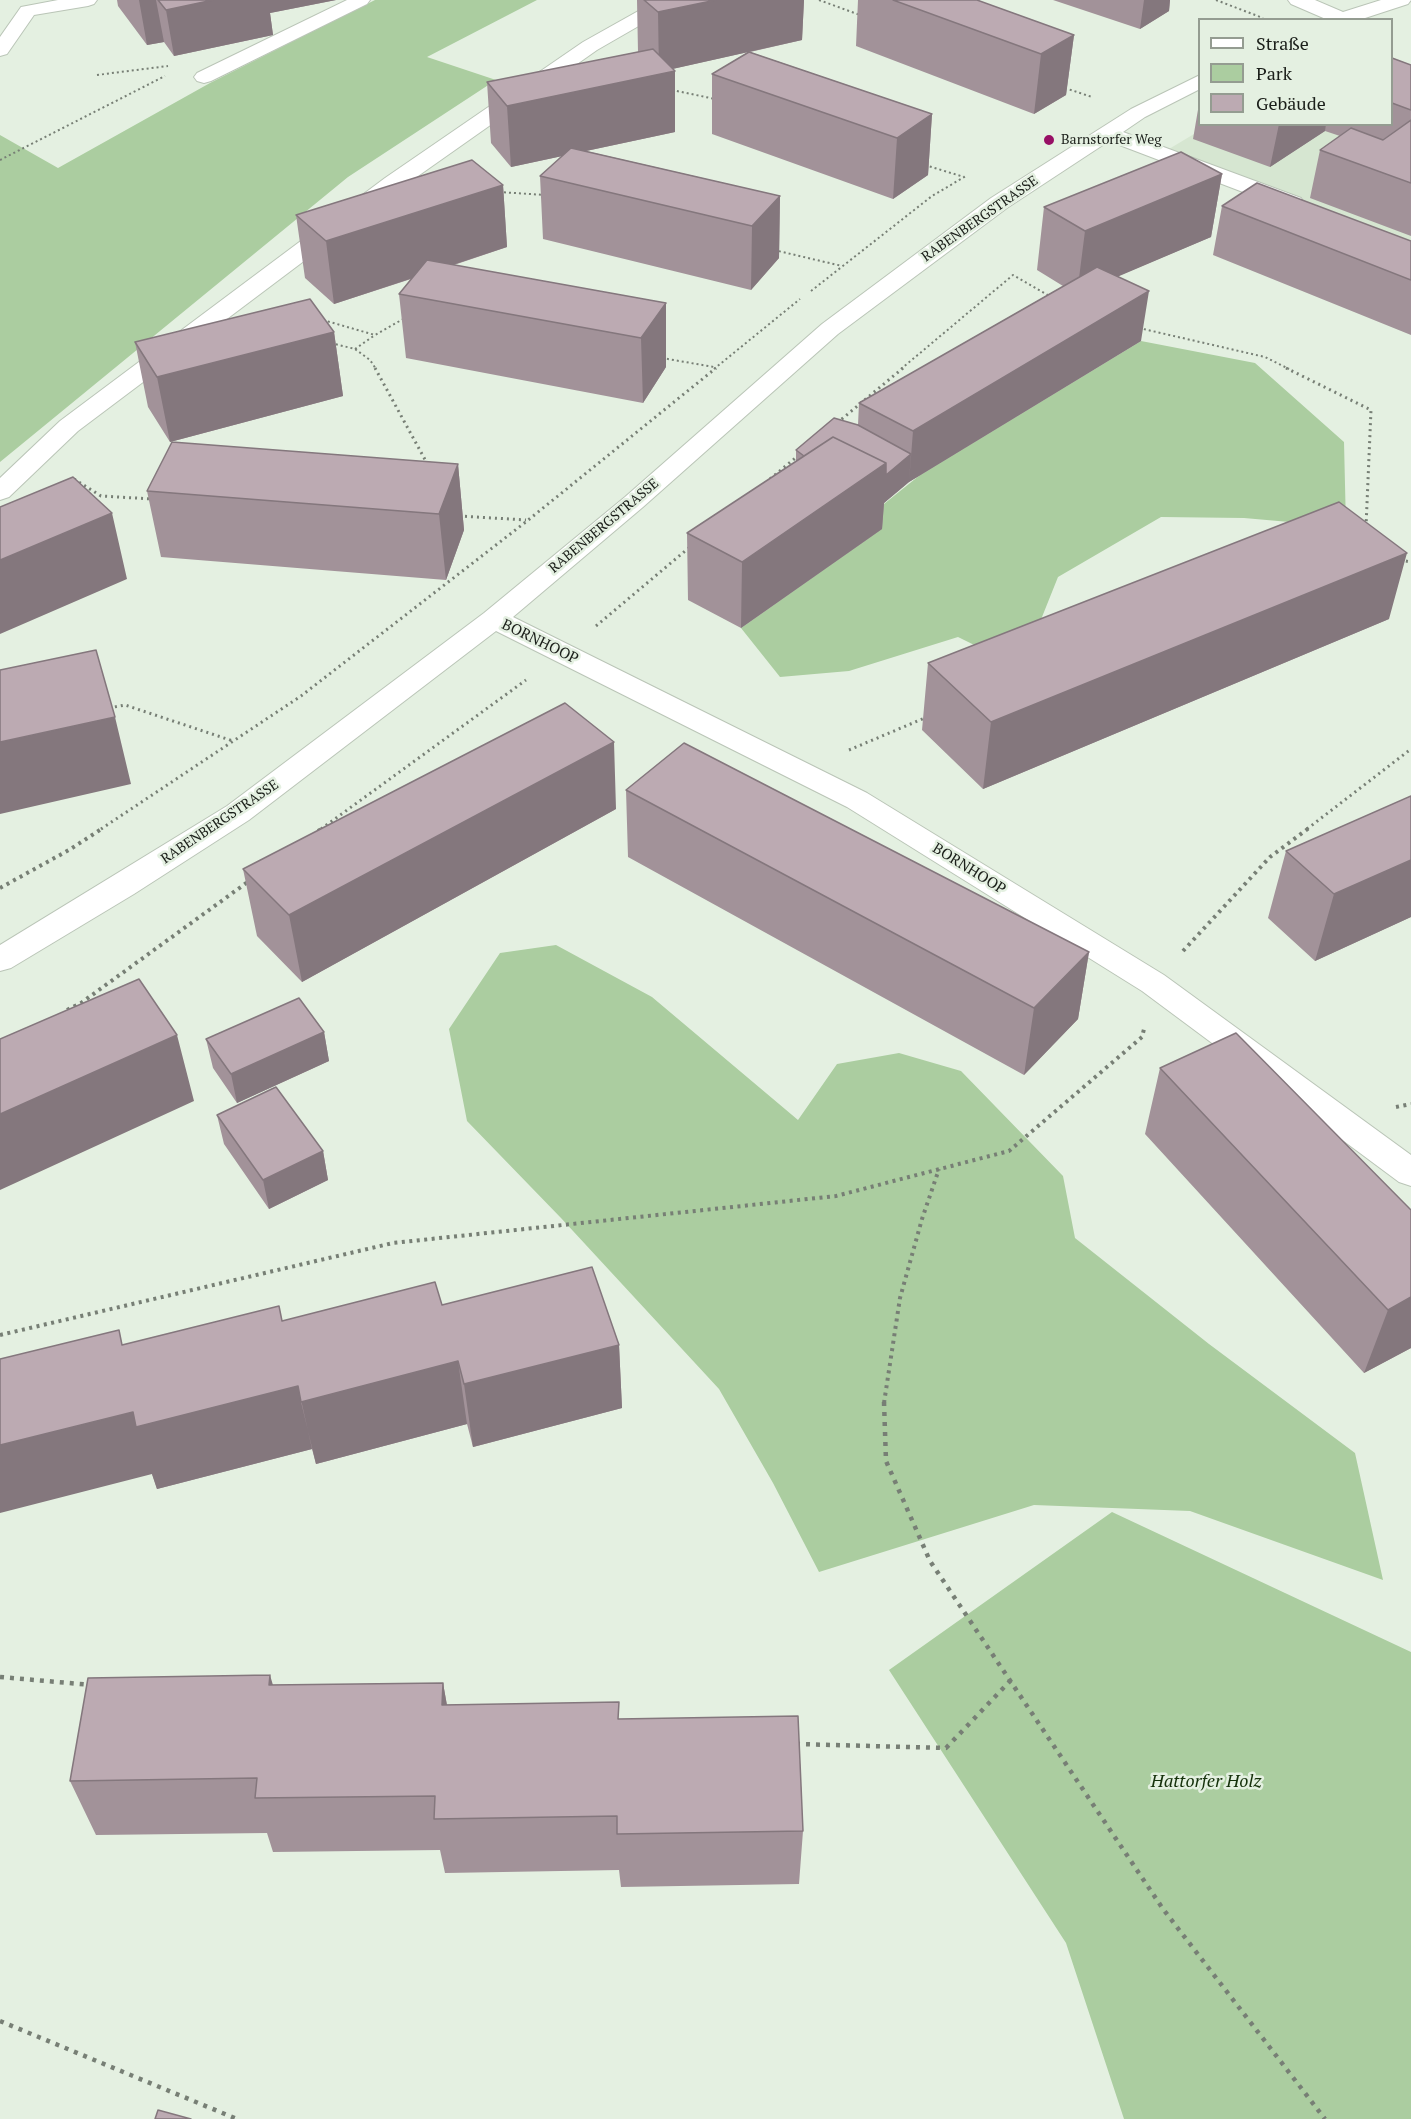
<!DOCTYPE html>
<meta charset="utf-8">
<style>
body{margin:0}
#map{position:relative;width:1411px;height:2119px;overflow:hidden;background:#e4f0e1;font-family:"PT Serif",serif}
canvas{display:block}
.legend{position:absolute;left:1198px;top:18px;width:195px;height:108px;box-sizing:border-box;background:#e4f0e1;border:2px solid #949c91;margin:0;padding:8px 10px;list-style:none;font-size:18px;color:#1b1f1a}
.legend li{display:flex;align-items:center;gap:12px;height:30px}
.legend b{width:30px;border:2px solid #949c91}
</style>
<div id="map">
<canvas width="1411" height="2119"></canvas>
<ul class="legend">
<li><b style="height:8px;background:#fff"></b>Straße</li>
<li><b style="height:16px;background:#abcda0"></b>Park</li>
<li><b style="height:16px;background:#bcaab2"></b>Gebäude</li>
</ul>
</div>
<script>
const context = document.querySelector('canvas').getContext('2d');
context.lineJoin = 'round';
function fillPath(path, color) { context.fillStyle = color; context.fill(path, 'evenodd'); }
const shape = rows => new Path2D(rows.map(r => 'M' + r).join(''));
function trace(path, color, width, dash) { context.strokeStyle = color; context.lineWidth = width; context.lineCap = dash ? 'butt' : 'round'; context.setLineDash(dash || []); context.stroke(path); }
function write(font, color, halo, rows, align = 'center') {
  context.font = font + ' "PT Serif",serif'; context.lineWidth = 5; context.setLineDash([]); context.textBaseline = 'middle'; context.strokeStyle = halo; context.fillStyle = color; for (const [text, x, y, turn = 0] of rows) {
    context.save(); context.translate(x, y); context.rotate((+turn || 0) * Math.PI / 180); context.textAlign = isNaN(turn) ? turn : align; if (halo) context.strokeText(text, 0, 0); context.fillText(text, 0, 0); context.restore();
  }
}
fillPath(shape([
 [1411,111,1411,245,1164,152,1209,125,1392,124]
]), '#d6e6d1');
fillPath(shape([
 [375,0,537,0,427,57,496,80,348,177,0,462,0,135,58,168,210,83],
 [1141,341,1255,363,1344,442,1346,527,1244,518,1161,517,1058,577,1038,627,1017,666,958,637,849,671,780,677,741,628,881,529,864,520,920,475],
 [556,945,652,997,798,1120,837,1064,899,1053,961,1071,1063,1176,1075,1238,1209,1344,1355,1453,1383,1580,1190,1511,1034,1505,819,1572,773,1483,719,1389,561,1218,467,1121,449,1029,500,953],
 [1112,1512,1411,1652,1411,2119,1124,2119,1066,1943,889,1670]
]), '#abcda0');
const lane = shape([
 [58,0,97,0,94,4,88,6,34,15,7,54,0,56,0,37,21,7,58,0],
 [347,0,370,0,367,4,211,81,204,83,197,81,194,77,197,73,347,0]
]);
const street = shape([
 [658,0,685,0,682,4,663,12,597,50,401,188,78,431,9,497,0,500,0,478,60,421,385,178,583,42,658,0],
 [1288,0,1315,0,1343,12,1381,0,1411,0,1408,4,1359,20,1328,20,1291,4,1288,0],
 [1200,75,1200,89,1145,117,1123,132,1301,198,1304,203,1301,208,1293,210,1285,208,1109,141,1007,208,838,334,643,507,513,617,867,793,1164,975,1411,1155,1411,1186,1399,1182,1142,991,847,807,496,631,249,820,134,894,11,968,0,971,0,945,227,806,484,613,625,497,822,324,991,198,1131,109,1200,75]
]);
trace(lane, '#bac5b7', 2);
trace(street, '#bac5b7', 2);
trace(shape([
 [819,0,860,15],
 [1216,0,1263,18],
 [97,75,168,66],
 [1065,88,1092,97],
 [672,90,715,99],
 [0,160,165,76],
 [925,165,964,177],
 [499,192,545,195],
 [774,250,842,266],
 [811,291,932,196,966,176],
 [323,320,375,335,405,318],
 [1139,328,1265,357,1289,369],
 [331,343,355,349,370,360,376,369],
 [355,349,375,335],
 [662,358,714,367],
 [714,369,800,299],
 [901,369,1013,275,1051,297]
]), '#777f75', 2, [2, 3]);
trace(shape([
 [375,368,428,465],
 [1286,368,1371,410,1366,527],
 [837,423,903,368],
 [74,479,101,496,152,499],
 [770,479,799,455],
 [459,516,526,520],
 [1400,560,1411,562],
 [596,626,691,546],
 [109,708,125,705,233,741],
 [849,750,927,717],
 [101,829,301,696,527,521,716,368],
 [321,829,526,680],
 [1307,829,1411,749]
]), '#777f75', 3, [2, 4]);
trace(shape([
 [318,831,323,828],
 [0,888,69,850,103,828],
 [1183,951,1270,857,1309,828],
 [67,1010,81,1003,249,881],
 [1396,1107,1411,1104],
 [0,1335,393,1243,836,1196,1009,1151,1142,1037,1144,1029],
 [884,1403,900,1298,922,1219,939,1169]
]), '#777f75', 4, [3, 4.5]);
trace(shape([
 [884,1402,886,1461,930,1561,1163,1909,1325,2119],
 [0,1677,92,1685],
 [796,1744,946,1748,1011,1680],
 [0,2021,237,2119]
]), '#777f75', 4.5, [4, 6]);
fillPath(lane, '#fff');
fillPath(street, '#fff');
fillPath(shape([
 [117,0,336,0,270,13,273,35,174,56,164,42,147,45,118,6],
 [637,0,804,0,802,40,750,52,932,114,928,175,893,199,712,134,712,74,748,52,672,69,675,71,675,132,586,151,780,196,779,258,751,290,543,239,540,176,562,156,511,167,491,143,487,82,638,52],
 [858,0,977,0,1074,35,1066,95,1034,114,856,46],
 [1053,0,1170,0,1169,11,1140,29],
 [1392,58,1411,65,1411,236,1310,198,1320,150,1340,136,1325,131,1270,167,1193,139,1200,98,1200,124,1392,124],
 [1222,174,1211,237,1118,276,1141,341,909,482,884,503,882,529,741,628,688,600,687,533,796,462,796,450,858,425,859,403,1063,286,1037,270,1044,207],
 [503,185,507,247,454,265,666,303,666,367,643,403,406,358,399,294,411,279,334,304,305,278,296,215],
 [1222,206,1411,241,1411,335,1213,255],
 [334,332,343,396,170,442,148,407,135,342],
 [458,464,464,530,446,580,161,557,147,491],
 [1389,619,983,789,922,730,928,663],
 [626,790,1089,952,1078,1019,1024,1075,628,857],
 [1411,796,1411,917,1315,961,1268,918,1286,851],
 [616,809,302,982,257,936,243,869],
 [324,1032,329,1061,237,1103,213,1068,206,1039],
 [1160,1068,1411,1210,1411,1348,1364,1373,1145,1134],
 [217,1115,323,1151,328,1180,269,1209,224,1144],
 [442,1305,619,1345,622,1408,473,1447,467,1424,316,1464,312,1449,157,1489,152,1474,124,1345,283,1321],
 [443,1683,447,1705,620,1719,803,1831,799,1884,621,1887,619,1870,445,1873,440,1850,273,1852,267,1833,96,1835,70,1781,273,1685]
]), '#a29299');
fillPath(shape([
 [139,0,156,0,164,42,147,45],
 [213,0,336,0,270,13,273,35,174,56,166,10],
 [716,0,804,0,802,40,659,72,658,12],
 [1144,0,1170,0,1169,11,1140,29],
 [1074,35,1066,95,1034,114,1041,54],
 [675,71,675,132,511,167,507,106],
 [932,114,928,175,893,199,897,138],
 [1279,124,1326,124,1325,131,1270,167],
 [1222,174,1211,237,1077,294,1085,231],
 [503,185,507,247,334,304,326,241],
 [780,196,779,258,751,290,752,226],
 [1149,291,1141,341,909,482,913,431],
 [666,303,666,367,643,403,641,338],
 [334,332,343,396,170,442,157,377],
 [911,454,909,482,884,503,882,529,741,628,742,562,886,463],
 [458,464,464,530,446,580,439,514],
 [112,513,127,579,0,634,0,560],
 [1407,553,1389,619,983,789,991,722],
 [115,717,131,784,0,814,0,742],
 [614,742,616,809,302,982,289,915],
 [1411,860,1411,917,1315,961,1334,894],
 [1089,952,1078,1019,1024,1075,1034,1008],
 [324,1032,329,1061,237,1103,231,1074],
 [177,1035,194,1101,0,1190,0,1114],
 [323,1151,328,1180,269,1209,263,1180],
 [1411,1297,1411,1348,1364,1373,1388,1310],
 [619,1345,622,1408,473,1447,464,1384],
 [458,1361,467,1424,316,1464,301,1402],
 [298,1386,312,1449,157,1489,152,1474,0,1513,0,1445,133,1412],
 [270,1675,287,1733,269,1685],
 [443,1683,453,1740,442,1705]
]), '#84777d');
const building = shape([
 [158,0,213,0,166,10,158,0],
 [644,0,716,0,658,12,644,0],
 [893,0,977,0,1074,35,1041,54,893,0],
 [653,49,675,71,507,106,487,82,653,49],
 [749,52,932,114,897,138,712,74,749,52],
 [1392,58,1411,65,1411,110,1392,103,1392,58],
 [1411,120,1411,183,1320,150,1351,128,1383,140,1411,120],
 [571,148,780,196,752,226,540,176,571,148],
 [1181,152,1222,174,1085,231,1044,207,1181,152],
 [472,160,503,185,326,241,296,215,472,160],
 [1257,183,1411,241,1411,280,1222,206,1257,183],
 [427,260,666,303,641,338,399,294,427,260],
 [1097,267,1149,291,913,431,859,403,1097,267],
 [310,299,334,332,157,377,135,342,310,299],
 [834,418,858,425,911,454,886,475,886,463,833,437,804,456,796,450,834,418],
 [833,437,886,463,742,562,687,533,833,437],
 [172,442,458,464,439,514,147,491,172,442],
 [73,477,112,513,0,560,0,507,73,477],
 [1339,502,1407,553,991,722,928,663,1339,502],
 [96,650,115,717,0,742,0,670,96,650],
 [565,703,614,742,289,915,243,869,565,703],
 [684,743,1089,952,1034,1008,626,790,684,743],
 [1411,796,1411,860,1334,894,1286,851,1411,796],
 [139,979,177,1035,0,1114,0,1039,139,979],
 [299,998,324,1032,231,1074,206,1039,299,998],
 [1236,1033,1411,1210,1411,1297,1388,1310,1160,1068,1236,1033],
 [276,1087,323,1151,263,1180,217,1115,276,1087],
 [592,1267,619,1345,464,1384,458,1361,301,1402,298,1386,136,1427,133,1412,0,1445,0,1359,119,1330,122,1345,279,1306,282,1321,435,1282,442,1305,592,1267],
 [270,1675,269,1685,443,1683,442,1705,619,1702,618,1719,798,1716,803,1831,617,1834,617,1816,434,1819,435,1796,255,1798,257,1778,70,1781,88,1678,270,1675],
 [158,2110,191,2119,155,2119,158,2110]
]);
fillPath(building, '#bcaab2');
trace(building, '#84777d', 1.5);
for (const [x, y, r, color] of [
 [1049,140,6,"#970f65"]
]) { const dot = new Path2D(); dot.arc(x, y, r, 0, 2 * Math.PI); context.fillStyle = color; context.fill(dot); trace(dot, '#e4f0e1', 2); }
write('14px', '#1b1f1a', '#e4f0e1', [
 ["Barnstorfer Weg",1061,140]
], 'left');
write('14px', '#1b1f1a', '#e4f0e1', [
 ["RABENBERGSTRASSE",980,219,-35],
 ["RABENBERGSTRASSE",604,526,-40],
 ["RABENBERGSTRASSE",220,822,-34]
]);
write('15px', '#1b1f1a', '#e4f0e1', [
 ["BORNHOOP",540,642,26],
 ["BORNHOOP",969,869,32]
]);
write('italic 18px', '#15310b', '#e4f0e1', [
 ["Hattorfer Holz",1206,1782]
]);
</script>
